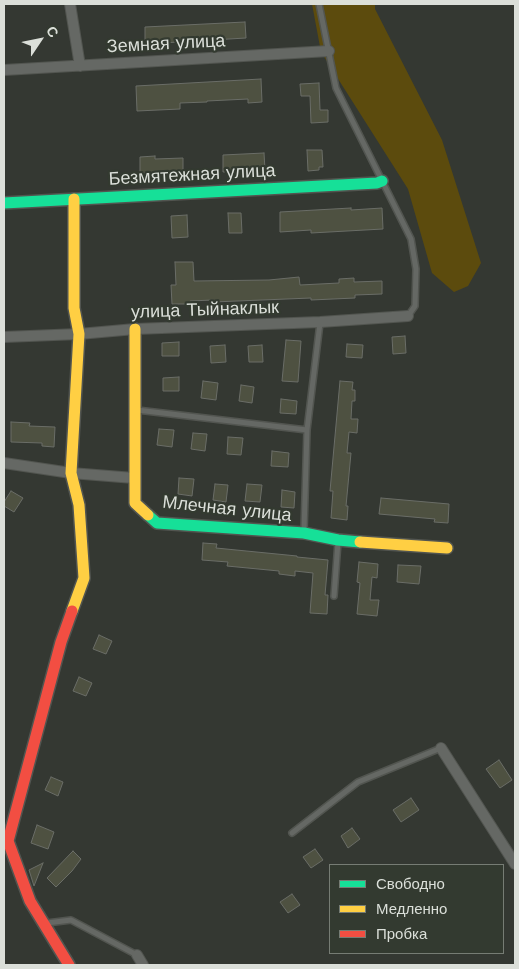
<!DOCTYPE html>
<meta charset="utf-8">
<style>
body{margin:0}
#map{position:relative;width:519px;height:969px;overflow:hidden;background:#343832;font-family:"Work Sans",sans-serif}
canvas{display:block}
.frame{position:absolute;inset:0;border:5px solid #dbdfd9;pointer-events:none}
.legend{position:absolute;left:329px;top:864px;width:175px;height:90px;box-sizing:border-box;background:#333a30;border:1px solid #767c74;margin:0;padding:6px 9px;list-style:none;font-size:15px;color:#dbdfd9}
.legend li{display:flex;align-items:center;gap:10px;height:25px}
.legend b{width:25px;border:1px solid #767c74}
.north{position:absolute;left:15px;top:15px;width:50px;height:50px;-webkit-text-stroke:4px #333a30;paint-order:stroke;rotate:56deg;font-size:14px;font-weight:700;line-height:20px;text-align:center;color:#dbdfd9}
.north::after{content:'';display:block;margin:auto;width:18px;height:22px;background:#dbdfd9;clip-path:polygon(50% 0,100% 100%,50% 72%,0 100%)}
</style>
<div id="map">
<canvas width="519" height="969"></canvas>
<div class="frame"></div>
<ul class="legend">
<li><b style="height:6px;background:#16e098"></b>Свободно</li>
<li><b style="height:6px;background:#ffcf43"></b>Медленно</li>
<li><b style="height:6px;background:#f24e42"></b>Пробка</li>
</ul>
<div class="north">С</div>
</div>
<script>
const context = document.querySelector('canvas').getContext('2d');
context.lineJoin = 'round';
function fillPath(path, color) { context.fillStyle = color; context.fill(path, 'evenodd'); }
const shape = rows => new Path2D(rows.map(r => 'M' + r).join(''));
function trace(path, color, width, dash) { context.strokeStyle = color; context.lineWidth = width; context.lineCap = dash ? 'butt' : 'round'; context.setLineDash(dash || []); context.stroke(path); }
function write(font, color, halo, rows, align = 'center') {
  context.font = font + ' "Work Sans",sans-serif'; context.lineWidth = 4.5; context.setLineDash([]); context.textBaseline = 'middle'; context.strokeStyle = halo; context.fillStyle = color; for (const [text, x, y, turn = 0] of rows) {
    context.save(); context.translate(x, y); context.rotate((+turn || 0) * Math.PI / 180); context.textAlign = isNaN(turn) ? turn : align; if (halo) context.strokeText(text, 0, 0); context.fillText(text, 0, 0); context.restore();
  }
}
fillPath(shape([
 [312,4,375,4,375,9,442,140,481,263,468,286,454,292,432,273,408,189,321,52]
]), '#5c4b0d');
const building = shape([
 [245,22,246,38,145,44,145,27,245,22],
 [261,79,262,102,248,103,248,99,207,101,207,102,180,103,180,109,137,111,136,86,261,79],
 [319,83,320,110,328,110,328,122,311,123,310,96,301,96,300,84,319,83],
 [307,150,322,150,323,167,319,167,319,170,308,171,307,150],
 [264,153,265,170,223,172,223,155,264,153],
 [155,156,155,159,183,158,183,174,145,176,145,173,140,173,140,157,155,156],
 [351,208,351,210,382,208,383,229,311,233,311,230,280,232,280,212,351,208],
 [228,213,241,213,242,233,229,233,228,213],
 [187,215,188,237,172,238,171,216,187,215],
 [175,262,193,262,194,281,269,280,299,277,300,285,339,283,339,279,354,278,354,282,382,281,382,294,355,295,355,298,311,300,311,298,213,302,213,300,190,301,190,304,172,304,171,285,176,285,175,262],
 [405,336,406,353,393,354,392,337,405,336],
 [286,340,301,341,298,382,282,381,286,340],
 [179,342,179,356,162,356,162,343,179,342],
 [347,344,363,345,362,358,346,357,347,344],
 [225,345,226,362,211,363,210,346,225,345],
 [262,345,263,362,249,362,248,346,262,345],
 [179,377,179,391,163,391,163,378,179,377],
 [203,381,218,383,216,400,201,398,203,381],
 [340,381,353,382,352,390,355,390,355,401,352,401,351,419,358,419,357,433,349,432,347,453,351,453,346,506,348,506,347,520,331,518,333,491,330,491,340,381],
 [241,385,254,387,252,403,239,401,241,385],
 [281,399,297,401,296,414,280,413,281,399],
 [11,422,30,423,29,426,55,427,54,447,42,446,42,443,11,442,11,422],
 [159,429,174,430,172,447,157,445,159,429],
 [193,433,207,434,205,451,191,449,193,433],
 [228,437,243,438,241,455,227,454,228,437],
 [272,451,289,453,288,467,271,466,272,451],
 [179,478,194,479,192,496,178,494,179,478],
 [215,484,228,485,226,502,213,500,215,484],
 [247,484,262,485,260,502,245,501,247,484],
 [282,490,295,492,294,508,281,507,282,490],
 [11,491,23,498,14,512,4,506,4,502,11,491],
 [381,498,449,504,448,523,434,522,435,519,379,514,381,498],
 [203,543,217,544,216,548,297,556,297,557,328,560,325,595,328,595,327,614,310,613,313,573,295,571,295,576,279,574,279,571,227,566,228,562,202,560,203,543],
 [359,562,378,564,377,578,372,577,370,600,379,600,377,616,357,614,360,583,357,582,359,562],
 [398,565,421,566,419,584,397,582,398,565],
 [99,635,112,641,106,654,93,649,99,635],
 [79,677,92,683,86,696,73,691,79,677],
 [499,760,512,780,500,788,486,769,499,760],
 [51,777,63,782,58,796,45,790,51,777],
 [411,798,419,810,401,822,393,810,411,798],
 [37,825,54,832,48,849,31,843,37,825],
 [352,828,360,839,348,848,341,836,352,828],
 [315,849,323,860,311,868,303,857,315,849],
 [73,851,81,859,72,871,56,887,47,878,73,851],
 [43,863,34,886,29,870,43,863],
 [292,894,300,905,288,913,280,902,292,894]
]);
fillPath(building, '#4e5141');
trace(building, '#6a6d67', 1);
const lane = shape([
 [319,4,336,88,411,239,416,269,415,306,408,316],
 [137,410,307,430],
 [304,531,307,430,320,323],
 [334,596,338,542],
 [292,833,358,782,441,748],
 [47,923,71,920,137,955]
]);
const street = shape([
 [70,4,80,66],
 [4,70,329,51],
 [4,337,79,334,135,329,320,322,408,316],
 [4,463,71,473,134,478],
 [441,748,515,864],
 [137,955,143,965]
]);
const fast = shape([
 [4,203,377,183,382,181],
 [148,515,157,523,304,533,338,540,360,542]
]);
const slow = shape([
 [135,329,135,503,148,515],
 [360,542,447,548],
 [72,611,84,578,79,505,71,473,79,334,74,308,74,199]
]);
const jam = shape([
 [69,965,30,901,8,841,61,642,72,611]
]);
trace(lane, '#525550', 8);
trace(street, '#525550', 12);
trace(fast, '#525550', 14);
trace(slow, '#525550', 14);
trace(jam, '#525550', 14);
trace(lane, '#656864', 5);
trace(street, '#656864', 10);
trace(fast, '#16e098', 11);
trace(slow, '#ffcf43', 11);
trace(jam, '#f24e42', 11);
write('18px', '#dbdfd9', '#333a30', [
 ["Земная улица",166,44,-3],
 ["Безмятежная улица",192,175,-3],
 ["улица Тыйнаклык",205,310,-2],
 ["Млечная улица",227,509,6]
]);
</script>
